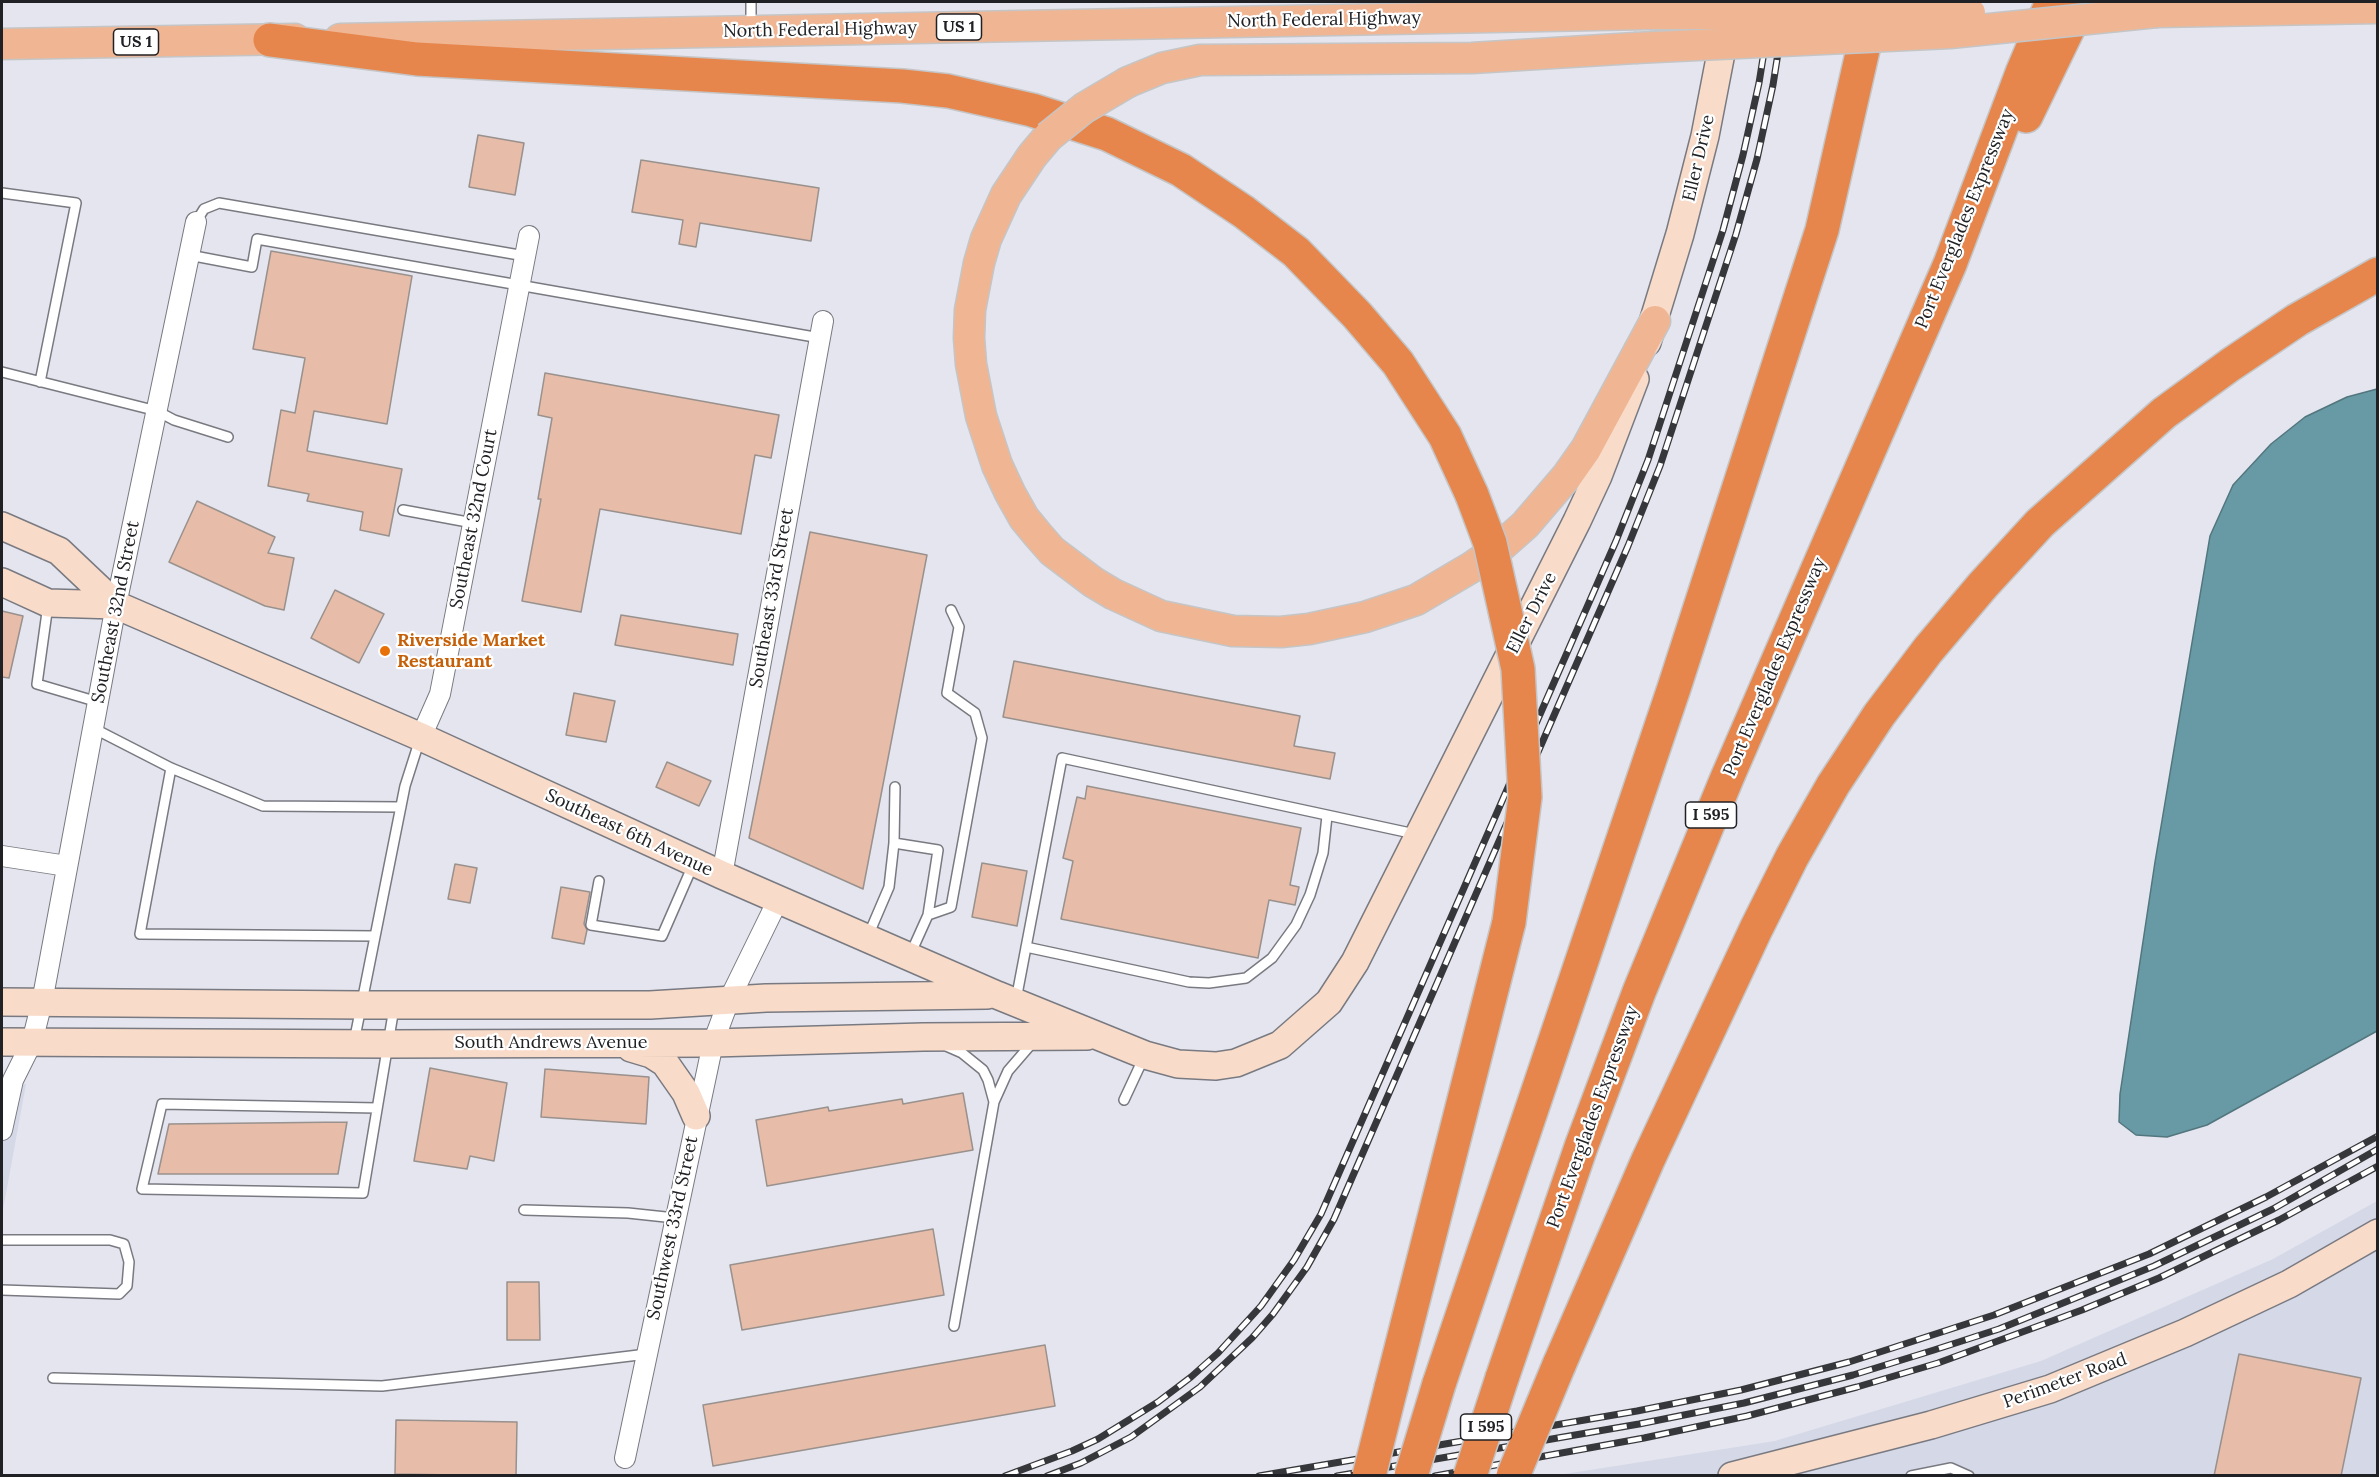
<!DOCTYPE html>
<style>
body{margin:0}
#map{position:relative;width:2379px;height:1477px;overflow:hidden;background:#e4e5ee;font-family:Lora,serif}
canvas{display:block}
.frame{position:absolute;inset:0;border:3px solid #202124;pointer-events:none}
</style>
<div id="map">
<canvas width="2379" height="1477"></canvas>
<div class="frame"></div>
</div>
<script>
const context = document.querySelector('canvas').getContext('2d');
context.lineJoin = 'round';
function fillPath(path, color) { context.fillStyle = color; context.fill(path, 'evenodd'); }
const shape = rows => new Path2D(rows.map(r => 'M' + r).join(''));
function trace(path, color, width, dash) { context.strokeStyle = color; context.lineWidth = width; context.lineCap = dash ? 'butt' : 'round'; context.setLineDash(dash || []); context.stroke(path); }
function write(font, color, halo, rows, align = 'center') {
  context.font = font + ' Lora,serif'; context.lineWidth = 4.5; context.setLineDash([]); context.textBaseline = 'middle'; context.strokeStyle = halo; context.fillStyle = color; for (const [text, x, y, turn = 0] of rows) {
    context.save(); context.translate(x, y); context.rotate((+turn || 0) * Math.PI / 180); context.textAlign = isNaN(turn) ? turn : align; if (halo) context.strokeText(text, 0, 0); context.fillText(text, 0, 0); context.restore();
  }
}
fillPath(shape([
 [2,1084,26,1084,2,1215],
 [2377,1201,2377,1475,1552,1476,1775,1441,2041,1361,2273,1259]
]), '#d5d8e7');
const water = shape([
 [2377,389,2377,1031,2207,1125,2167,1137,2136,1135,2119,1122,2120,1094,2155,862,2210,536,2233,485,2271,444,2305,417,2347,397,2377,389]
]);
fillPath(water, '#689aa5');
trace(water, '#52767e', 1.5);
const building = shape([
 [478,135,524,143,515,195,469,187,478,135],
 [641,160,819,188,811,241,700,223,696,247,679,244,683,220,632,212,641,160],
 [271,251,412,276,387,424,314,411,307,451,402,469,389,536,360,530,363,512,307,501,309,494,268,486,281,410,295,413,305,358,253,349,271,251],
 [545,373,779,415,771,458,755,455,741,534,600,509,581,612,522,601,541,499,538,499,552,418,538,415,545,373],
 [197,501,275,537,268,553,294,558,284,610,265,606,169,562,197,501],
 [810,532,927,555,863,889,749,838,810,532],
 [335,590,384,614,359,663,311,638,335,590],
 [2,611,23,616,9,678,2,677,2,611],
 [621,615,738,634,733,665,615,645,621,615],
 [1014,661,1300,716,1294,746,1335,753,1330,779,1003,717,1014,661],
 [574,693,615,701,606,742,566,735,574,693],
 [667,762,711,781,699,806,656,787,667,762],
 [1087,786,1301,828,1290,885,1299,887,1295,905,1269,900,1258,958,1061,919,1073,861,1063,858,1077,797,1085,799,1087,786],
 [982,863,1027,871,1017,926,972,917,982,863],
 [455,864,477,868,470,903,448,899,455,864],
 [561,887,590,892,584,924,587,930,584,944,552,938,561,887],
 [430,1068,507,1083,494,1161,470,1156,467,1169,414,1161,430,1068],
 [545,1069,649,1077,646,1124,541,1117,545,1069],
 [963,1093,973,1150,767,1186,756,1120,828,1107,829,1111,902,1099,903,1104,963,1093],
 [347,1122,338,1174,158,1174,169,1124,347,1122],
 [933,1229,944,1295,742,1330,730,1265,933,1229],
 [507,1282,539,1282,540,1340,507,1340,507,1282],
 [1045,1345,1055,1406,713,1466,703,1405,1045,1345],
 [2239,1354,2361,1378,2341,1476,2214,1476,2239,1354],
 [396,1420,517,1422,516,1476,395,1474,396,1420]
]);
fillPath(building, '#e7bca9');
trace(building, '#99918d', 1.5);
const lane = shape([
 [751,2,751,26],
 [2,193,76,203,40,382],
 [196,222,204,209,219,203,525,256],
 [189,255,252,267,257,239,820,338],
 [2,372,157,411,174,420,228,437],
 [403,510,473,523],
 [48,605,37,684,98,702],
 [93,728,171,768,263,806,401,807],
 [171,768,140,934,375,936],
 [894,843,938,850,928,915,910,955],
 [599,881,591,925,662,936,693,865],
 [928,915,951,907,982,738,975,713,947,693,959,627,951,610],
 [868,936,889,887,894,843,895,787],
 [1026,947,1189,982,1209,983,1246,978,1272,958,1296,925,1310,895,1323,853,1327,816],
 [1016,1000,1062,758,1415,834],
 [354,1042,405,786,420,739],
 [946,1046,962,1053,983,1070,988,1080,994,1102],
 [1124,1100,1144,1057],
 [377,1108,162,1104,142,1189,363,1193,394,1008],
 [524,1210,628,1213,675,1218],
 [2,1240,110,1240,124,1244,129,1262,127,1286,119,1294,2,1290],
 [954,1326,994,1102,1008,1071,1033,1042],
 [53,1378,382,1386,647,1354],
 [1911,1476,1951,1468,1969,1476]
]);
const street = shape([
 [421,737,440,694,529,236],
 [2,856,67,866],
 [722,875,823,321],
 [2,1130,13,1080,32,1042,42,1002,116,605,196,222],
 [625,1458,713,1043,729,1000,778,900]
]);
const secondary = shape([
 [1647,342,1680,234,1705,136,1727,22],
 [2,526,59,551,116,605,421,737,722,875,997,995,1145,1055,1178,1064,1216,1066,1236,1063,1280,1045,1329,1002,1355,962,1577,521,1598,476,1635,379],
 [2,582,48,603,116,605],
 [2,1002,361,1005,650,1005,766,998,987,995],
 [2,1042,387,1044,713,1043,923,1037,1087,1036],
 [631,1048,651,1054,665,1063,686,1093,696,1116],
 [1732,1476,1931,1425,2050,1389,2185,1333,2289,1284,2378,1233]
]);
const primary = shape([
 [2157,12,2378,8],
 [340,39,1649,14],
 [2,44,295,39],
 [1128,82,1162,68,1200,60,1472,58,1635,48],
 [1048,137,1032,156,1006,195,986,239,979,263,970,310,969,338,971,364,981,416,997,465,1010,493,1024,518,1038,535,1052,551,1093,582,1113,594,1161,616,1233,631,1281,632,1309,629,1365,617,1416,600,1472,567,1499,548,1525,525,1567,476,1586,449,1655,321]
]);
const highway = shape([
 [270,40,417,59,902,86,948,91,1032,110,1107,134,1181,170,1244,212,1296,252,1357,315,1398,363,1445,436,1472,495],
 [2026,116,2081,2],
 [1559,1365,1648,1160,1756,929,1792,857,1833,785,1879,715,1928,650,1983,585,2040,523,2164,413,2230,365,2297,320,2378,274],
 [1502,1378,1581,1147,1639,992,1727,778,1950,264,2022,73,2052,2],
 [1439,1384,1674,688,1822,230,1872,10],
 [1391,1388,1509,922]
]);
trace(lane, '#797a81', 12);
trace(street, '#797a81', 22);
trace(secondary, '#797a81', 30);
trace(primary, '#c5c5c6', 33);
trace(highway, '#c5c5c6', 36);
trace(lane, '#fff', 9);
trace(street, '#fff', 20);
trace(secondary, '#f8dbc9', 27);
trace(primary, '#f0b694', 30);
trace(highway, '#e6864c', 33);
const rail = shape([
 [1005,1476,1072,1451,1098,1439,1158,1402,1191,1377,1218,1353,1261,1306,1294,1260,1321,1214,1616,541,1648,460,1723,230,1743,155,1759,83,1772,2],
 [1047,1476,1081,1463,1131,1437,1200,1387,1252,1338,1273,1314,1307,1267,1334,1219,1628,546,1660,466,1736,234,1757,159,1773,85,1786,2],
 [1259,1476,1637,1411,1741,1390,1849,1362,1994,1315,2149,1254,2266,1197,2378,1136],
 [1337,1476,1639,1424,1744,1403,1853,1375,1934,1350,1999,1329,2154,1266,2273,1209,2378,1149],
 [1435,1476,1644,1438,1747,1416,1857,1387,1938,1363,2082,1310,2159,1278,2279,1220,2378,1166]
]);
trace(rail, '#36373a', 7);
trace(rail, '#fff', 4.5, [14]);
const primaryBridge = shape([
 [1649,14,1970,13],
 [1635,48,1950,33,2157,12],
 [1048,137,1084,108,1128,82]
]);
const highwayBridge = shape([
 [1472,495,1490,543,1518,669,1525,797,1509,922],
 [1369,1476,1391,1388],
 [1411,1476,1439,1384],
 [1470,1476,1502,1378],
 [1513,1476,1559,1365]
]);
trace(primaryBridge, '#c5c5c6', 33, []);
trace(highwayBridge, '#c5c5c6', 36, []);
trace(primaryBridge, '#f0b694', 30);
trace(highwayBridge, '#e6864c', 33);
for (const [x, y, r, color] of [
 [385,651,6,"#e8710a"]
]) { const dot = new Path2D(); dot.arc(x, y, r, 0, 2 * Math.PI); context.fillStyle = color; context.fill(dot); trace(dot, '#fff', 2); }
for (const [x, y, w] of [
 [959,27,45],
 [136,42,45],
 [1711,815,51],
 [1486,1427,51]
]) { const box = new Path2D(); box.roundRect(x - w / 2, y - 13, w, 26, 4.5); context.fillStyle = '#fff'; context.fill(box); trace(box, '#202124', 1.5); }
write('bold 16px', '#202124', null, [
 ["US 1",959,27],
 ["US 1",136,42],
 ["I 595",1711,815],
 ["I 595",1486,1427]
]);
write('18px', '#202124', '#fff', [
 ["North Federal Highway",1324,20,-1],
 ["North Federal Highway",820,30,-1],
 ["Eller Drive",1699,158,-77],
 ["Port Everglades Expressway",1965,219,-68],
 ["Southeast 32nd Court",474,519,-79],
 ["Southeast 33rd Street",772,598,-80],
 ["Southeast 32nd Street",116,612,-79],
 ["Eller Drive",1532,613,-63],
 ["Port Everglades Expressway",1775,667,-67],
 ["Southeast 6th Avenue",629,833,25],
 ["South Andrews Avenue",551,1043],
 ["Port Everglades Expressway",1593,1117,-70],
 ["Southwest 33rd Street",673,1228,-78],
 ["Perimeter Road",2065,1381,-20]
]);
write('bold 18px', '#c56008', '#fff', [
 ["Riverside Market",397,641],
 ["Restaurant",397,662]
], 'left');
</script>
